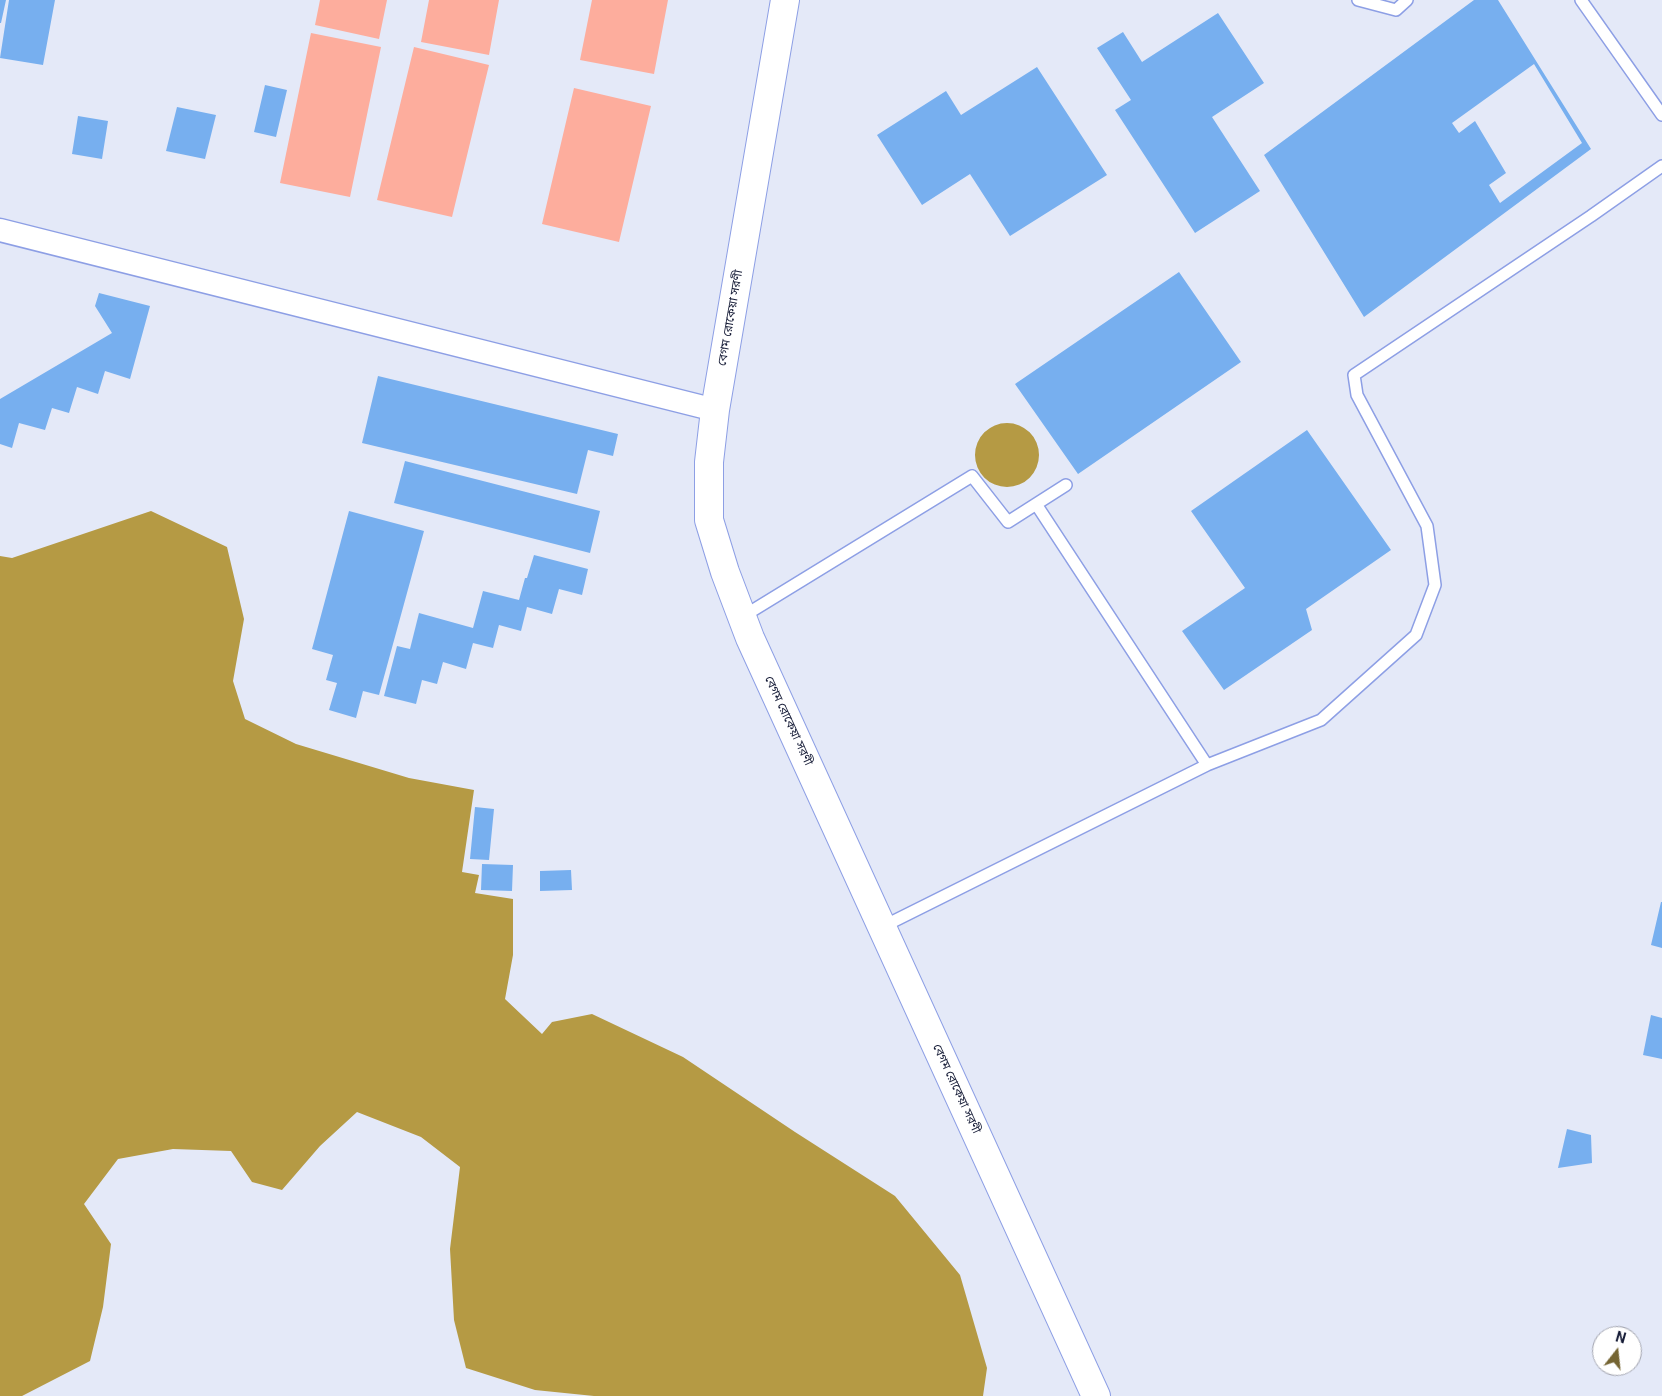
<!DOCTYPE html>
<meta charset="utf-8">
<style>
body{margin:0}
#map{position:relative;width:1662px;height:1396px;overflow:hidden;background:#e4e9f8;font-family:Roboto,sans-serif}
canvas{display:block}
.north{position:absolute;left:1592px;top:1326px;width:50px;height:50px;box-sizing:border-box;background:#fff;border:1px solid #a2a4af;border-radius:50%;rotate:16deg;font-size:14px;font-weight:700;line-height:20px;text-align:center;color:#161c37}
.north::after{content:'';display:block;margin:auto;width:18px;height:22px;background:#756533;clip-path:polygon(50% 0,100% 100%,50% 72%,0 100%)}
</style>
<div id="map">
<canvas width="1662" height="1396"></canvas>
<div class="north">N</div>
</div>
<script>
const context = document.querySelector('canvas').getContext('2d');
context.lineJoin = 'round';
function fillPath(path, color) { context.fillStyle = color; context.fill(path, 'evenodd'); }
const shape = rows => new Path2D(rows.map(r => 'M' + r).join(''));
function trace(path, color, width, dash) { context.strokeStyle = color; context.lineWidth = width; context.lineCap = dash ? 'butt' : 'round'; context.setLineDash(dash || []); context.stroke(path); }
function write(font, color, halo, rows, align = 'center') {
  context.font = font + ' Roboto,"Noto Sans Bengali",sans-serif'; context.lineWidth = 5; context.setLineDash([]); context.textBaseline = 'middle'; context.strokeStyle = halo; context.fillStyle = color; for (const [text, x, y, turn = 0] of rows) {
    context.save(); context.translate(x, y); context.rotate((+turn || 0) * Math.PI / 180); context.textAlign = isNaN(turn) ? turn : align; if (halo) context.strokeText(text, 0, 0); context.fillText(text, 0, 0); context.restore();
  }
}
fillPath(shape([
 [320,0,387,0,379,39,315,25],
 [429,0,499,0,489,55,421,42],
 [592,0,668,0,654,74,580,60],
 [311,33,381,47,350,197,280,183],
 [414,47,489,65,452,217,377,200],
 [574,88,651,106,619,242,542,224]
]), '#fdad9d');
fillPath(shape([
 '975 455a32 32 0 1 1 64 0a32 32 0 1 1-64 0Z',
 [151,511,227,547,244,619,233,681,245,719,296,744,409,778,474,790,462,872,479,875,475,893,513,899,513,955,505,999,542,1034,552,1022,592,1014,683,1057,795,1132,895,1196,960,1275,987,1368,983,1396,594,1396,535,1390,466,1368,454,1320,450,1249,460,1167,421,1137,357,1112,320,1146,282,1190,252,1182,231,1151,173,1149,118,1159,84,1204,111,1244,103,1307,90,1361,22,1396,0,1396,0,556,12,558]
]), '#b59a44');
fillPath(shape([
 [0,0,6,0,1,23,0,23],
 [9,0,55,0,43,65,0,58],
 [1474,0,1498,0,1591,149,1364,317,1264,155],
 [1534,64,1582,143,1500,203,1489,185,1506,173,1475,121,1459,133,1452,123],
 [1218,13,1264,83,1212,117,1260,191,1195,233,1115,110,1131,100,1097,48,1123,32,1142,62],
 [1037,67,1107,175,1010,236,970,174,922,205,877,135,946,91,961,115],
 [265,85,287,90,276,137,254,132],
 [177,107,216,115,205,159,166,151],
 [78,116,108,121,102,159,72,154],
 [1179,272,1241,362,1078,474,1015,384],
 [99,293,150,306,130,379,105,371,98,394,77,387,69,413,52,408,45,430,19,423,12,448,0,444,0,399,112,333,95,306],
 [378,376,618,434,613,456,588,450,577,494,362,443],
 [1307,430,1391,550,1306,609,1312,630,1224,690,1182,631,1245,588,1191,511],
 [405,461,600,511,590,553,394,503],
 [349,511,424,531,379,695,363,691,356,718,329,710,337,683,326,680,333,655,312,649],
 [534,555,588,569,582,595,559,589,552,614,527,607,521,631,499,625,493,648,473,643,466,669,443,662,437,684,422,680,416,704,384,696,397,646,410,649,419,613,473,628,483,591,519,600,525,578,527,578],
 [475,807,494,809,489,860,470,859],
 [482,864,513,865,512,891,481,890],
 [571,870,572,890,540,891,540,871],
 [1661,902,1662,902,1662,948,1651,945],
 [1651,1015,1662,1018,1662,1059,1643,1055],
 [1567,1129,1591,1135,1592,1163,1558,1168]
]), '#77afef');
const lane = shape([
 [1358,0,1396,10,1407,0],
 [1581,0,1662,115],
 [742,617,972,476,1008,522,1066,485],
 [1207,765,1321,720,1416,635,1435,585,1427,526,1357,395,1354,375,1591,216,1662,166],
 [882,927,1207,765,1036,504]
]);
const street = shape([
 [0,230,715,410]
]);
const secondary = shape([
 [785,0,715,410,709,462,709,520,725,572,750,638,1096,1396]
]);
trace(lane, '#8d9fe5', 14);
trace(street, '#8d9fe5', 25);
trace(secondary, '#8d9fe5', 30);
trace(lane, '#fff', 11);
trace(street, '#fff', 22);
trace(secondary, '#fff', 28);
write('12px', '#161c37', '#fff', [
 ["বেগম রোকেয়া সরণী",731,318,-80],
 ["বেগম রোকেয়া সরণী",788,721,65],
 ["বেগম রোকেয়া সরণী",956,1089,65]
]);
</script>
